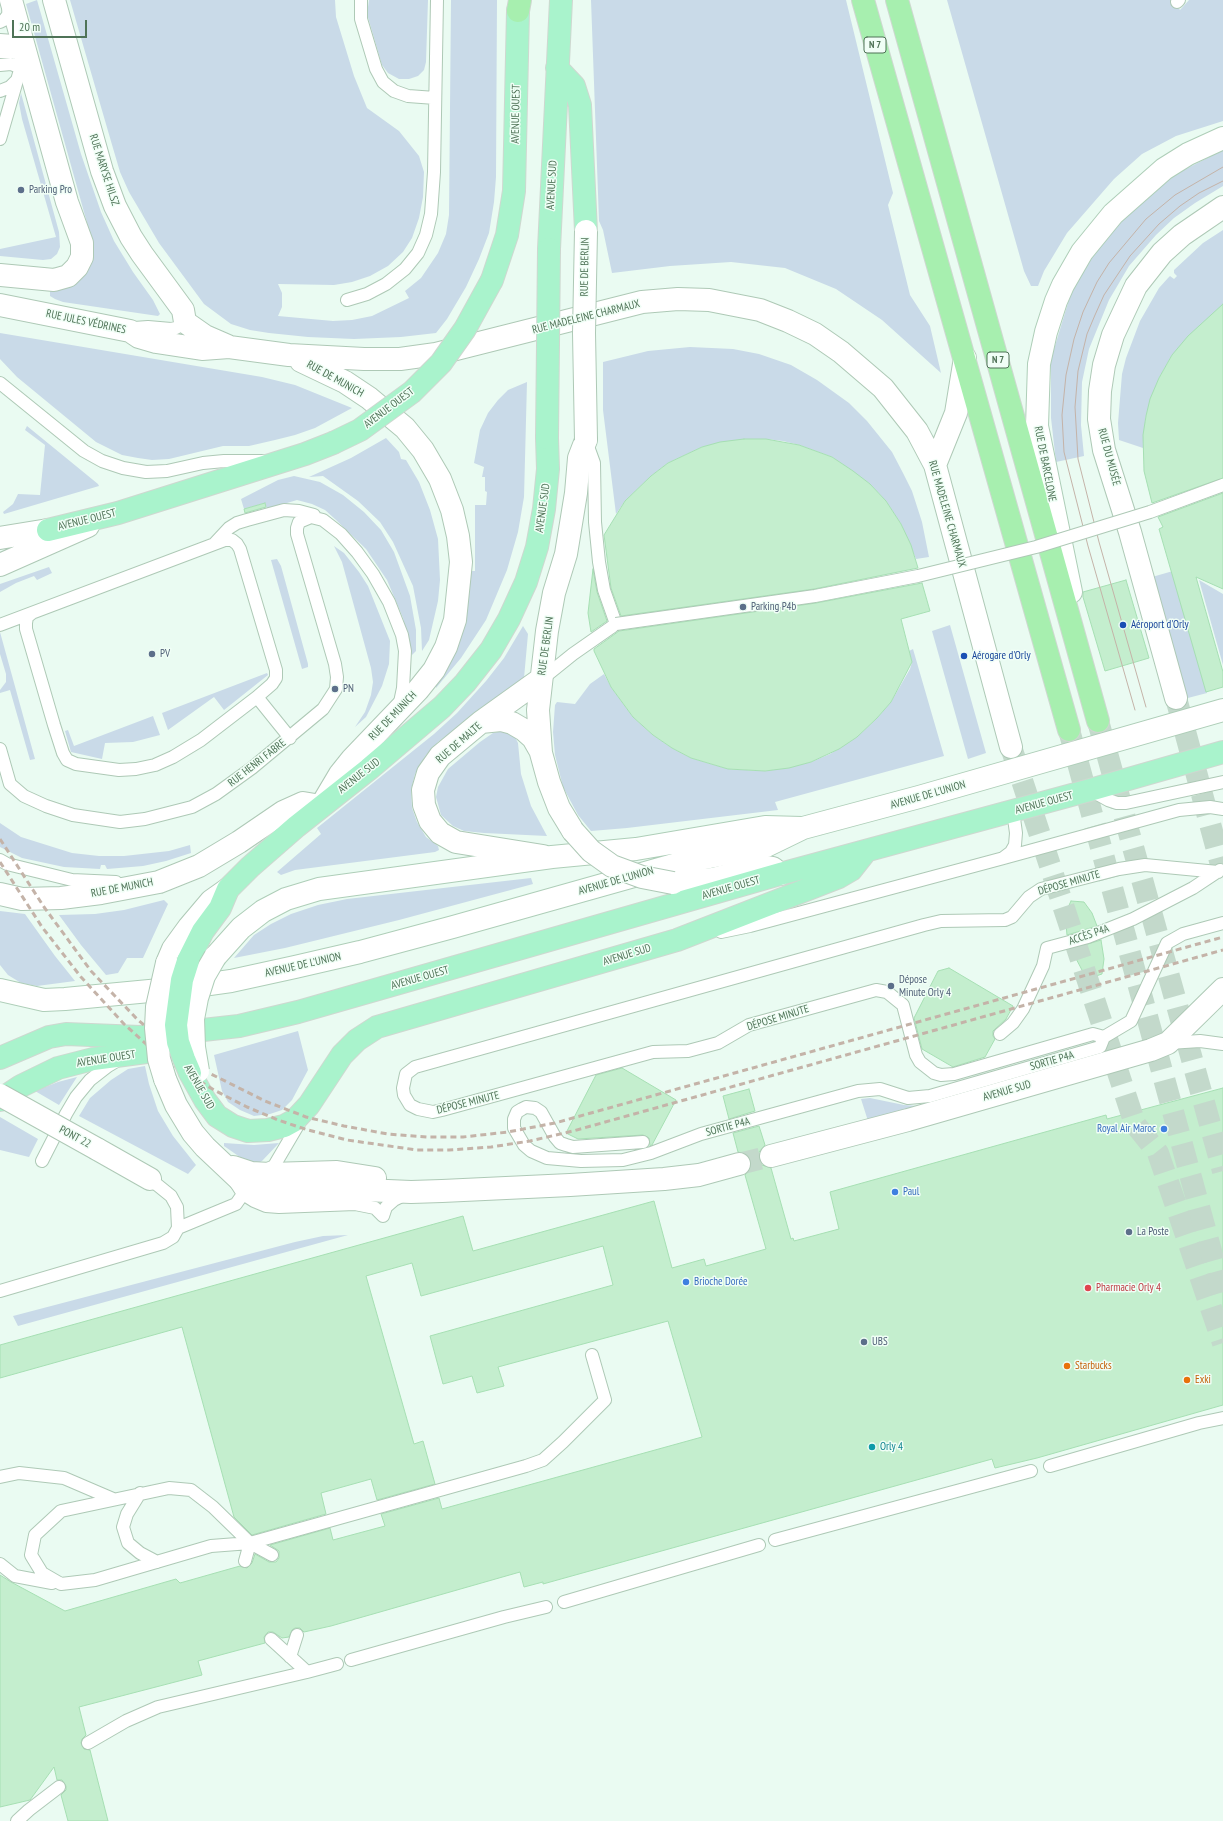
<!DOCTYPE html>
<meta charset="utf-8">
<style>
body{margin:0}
#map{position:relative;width:1223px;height:1821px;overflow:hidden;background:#eafbf2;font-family:"PT Sans Narrow",sans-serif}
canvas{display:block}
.scale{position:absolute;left:12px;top:20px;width:75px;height:18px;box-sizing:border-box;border:2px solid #4f7357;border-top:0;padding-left:5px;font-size:12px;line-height:14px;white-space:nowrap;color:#4f7357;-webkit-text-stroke:3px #f0fef6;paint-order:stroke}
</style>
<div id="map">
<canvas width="1223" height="1821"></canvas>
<div class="scale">20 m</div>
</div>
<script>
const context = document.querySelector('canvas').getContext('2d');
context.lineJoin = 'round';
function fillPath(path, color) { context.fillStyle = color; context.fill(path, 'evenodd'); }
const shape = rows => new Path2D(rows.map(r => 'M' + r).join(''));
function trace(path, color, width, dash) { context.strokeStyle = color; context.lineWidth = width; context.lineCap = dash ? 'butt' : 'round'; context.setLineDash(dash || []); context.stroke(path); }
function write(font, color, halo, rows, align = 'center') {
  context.font = font + ' "PT Sans Narrow",sans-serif'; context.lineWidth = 3; context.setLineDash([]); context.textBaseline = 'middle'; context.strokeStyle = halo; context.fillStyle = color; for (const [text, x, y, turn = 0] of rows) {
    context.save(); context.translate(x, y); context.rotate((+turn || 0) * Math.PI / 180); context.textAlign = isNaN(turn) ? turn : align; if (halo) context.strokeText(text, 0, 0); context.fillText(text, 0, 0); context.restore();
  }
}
fillPath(shape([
 [37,0,81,154,101,212,114,241,133,272,153,300,160,314,158,316,63,302,55,299,50,296,50,287,61,288,89,230,26,4],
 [70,0,335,0,336,17,354,76,367,108,399,131,419,156,424,172,423,197,419,218,412,238,403,252,388,266,370,276,352,282,334,285,278,284,282,293,282,307,278,316,333,321,352,320,372,316,409,298,405,291,421,278,438,253,446,234,449,215,451,0,497,0,496,177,494,202,489,233,479,259,466,287,447,319,436,333,401,337,354,339,308,337,269,333,250,330,231,324,204,304,159,243,129,192,120,172,108,131],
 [369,0,428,0,426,62,424,70,418,76,409,79,399,79,388,73,382,65,367,14],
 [591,0,846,0,893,193,888,205,910,295,930,326,941,373,882,320,836,289,785,268,731,262,670,266,612,273,603,230,599,221],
 [947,0,1172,0,1180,10,1189,0,1223,0,1223,121,1176,136,1142,154,1114,179,1067,233,1044,271,1038,286,1031,286,1024,271],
 [21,93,59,232,60,247,57,254,51,259,43,260,0,256,0,249,56,237,22,119,19,103],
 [1223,150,1223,186,1195,203,1174,218,1156,235,1129,266,1109,300,1089,349,1082,382,1081,425,1084,456,1056,462,1051,418,1051,359,1071,293,1091,259,1106,238,1125,217,1162,184,1178,173],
 [1223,230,1223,308,1172,355,1159,378,1146,416,1143,448,1119,440,1118,423,1122,374,1126,358,1140,321,1159,288,1168,278,1170,276,1174,279,1177,276,1174,273,1174,270,1203,243],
 [0,333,262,377,295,385,352,408,315,428,295,435,275,440,249,446,223,446,169,459,152,460,138,458,122,455,96,442,17,377,0,359],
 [690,347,733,349,759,354,791,365,817,380,849,403,867,421,892,452,903,473,912,491,922,522,929,557,916,559,901,524,886,501,870,484,832,457,799,445,783,441,766,439,702,447,668,463,651,476,625,501,616,514,603,410,603,362,648,351],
 [527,382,524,497,518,532,507,570,486,620,461,658,436,688,436,683,468,571,475,571,475,505,486,505,487,492,485,491,485,477,482,477,484,467,474,463,480,430,488,413,498,400,508,390],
 [27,426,98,484,99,486,4,514,3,512,13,504,18,494,40,495,45,445,25,430],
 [386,438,399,452,401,459,406,460,419,482,430,510,438,539,440,580,438,601,429,640,422,651,421,628,413,586,393,542,380,522,358,501,323,476,309,477,351,458],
 [294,476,320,482,343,495,364,512,381,530,394,552,410,596,416,630,416,651,412,655,403,618,387,580,366,549,335,519,325,510,312,504,297,500,267,509,265,503,244,509,241,499,278,480],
 [334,546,344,553,359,572,368,586,390,641,389,664,382,686,366,717,355,727,365,712,371,695,373,682,371,668,342,562],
 [277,559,281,566,308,664,308,667,302,669,271,560],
 [49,567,52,573,37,580,34,576,16,583,0,592,0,584],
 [1173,571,1207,693,1184,699,1152,577],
 [1199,580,1223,594,1223,665],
 [950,625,986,753,968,759,932,631],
 [523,626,528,634,524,678,438,742,426,755,415,774,411,790,412,808,417,822,426,837,438,846,439,850,435,852,295,870,281,875,277,872,321,834,317,828,434,734,457,713,486,681,504,658],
 [0,632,35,759,30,760,10,690,0,693,0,690,6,682,6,674,0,654],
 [913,649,944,756,775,802,778,810,627,828,591,831,578,815,563,787,555,755,553,732,555,705,557,702,575,704,590,684,604,674,611,687,633,717,653,735,672,748,691,758,728,769,765,771,811,762,830,754,857,737,877,718,891,702,910,669,912,662,909,651],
 [267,673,268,675,224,710,214,697,168,730,162,713],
 [153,716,160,735,133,742,105,743,102,759,71,752,65,731,68,730,74,746],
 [502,731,515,737,518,743,521,774,531,806,547,836,484,833,464,831,453,826,441,815,436,797,438,787,448,769,480,742,493,733],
 [0,823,21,837,72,853,99,856,124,856,169,851,190,845,191,853,166,861,143,866,107,869,105,865,101,865,100,869,64,867,22,858,0,847],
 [531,878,533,884,399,920,285,948,234,958,254,935,271,924,291,914,318,905,347,899],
 [164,900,168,904,143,958,127,958,118,973,106,975,81,945,59,915,95,914,124,910],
 [0,911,25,914,55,956,75,981,37,986,21,983,8,975,0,965],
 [298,1031,308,1070,292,1100,282,1110,270,1114,254,1116,240,1110,228,1102,222,1091,214,1055],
 [145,1066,149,1084,158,1111,173,1136,196,1165,188,1174,79,1116,90,1098,111,1080,128,1069],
 [77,1077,59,1105,35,1091,58,1082],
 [870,1098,904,1105,919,1106,868,1121,861,1099],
 [0,1117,38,1139,29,1157,0,1150],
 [224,1143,254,1145,279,1143,262,1161,258,1163,247,1162,224,1146],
 [348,1235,18,1326,13,1316,295,1242,323,1236]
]), '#c9dae8');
const building = shape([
 [1223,304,1223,478,1152,503,1144,471,1143,435,1146,416,1150,399,1159,378,1172,355,1188,336,1223,304],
 [744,439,766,439,799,445,832,457,853,471,870,484,886,501,901,524,911,545,918,568,814,589,621,616,611,588,604,535,625,501,651,476,668,463,702,447,720,442,744,439],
 [1223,493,1223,589,1196,577,1223,672,1223,687,1206,692,1159,529,1163,527,1158,517,1223,493],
 [265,503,266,507,245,513,244,509,265,503],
 [593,569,597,592,607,621,591,632,588,613,593,569],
 [1126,580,1149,658,1105,671,1083,597,1083,592,1126,580],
 [922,583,930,611,901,619,912,662,891,702,877,718,857,737,839,749,811,762,789,768,765,771,728,769,691,758,672,748,653,735,633,717,611,687,594,651,594,649,619,631,816,603,922,583],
 [1071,901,1084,902,1092,913,1097,926,1067,935,1065,914,1071,901],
 [1101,940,1104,959,1102,974,1093,977,1083,972,1071,949,1101,940],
 [949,968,1013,1006,1006,1019,993,1031,993,1036,995,1039,985,1057,953,1067,922,1049,914,1018,938,971,949,968],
 [622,1068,676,1100,652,1145,650,1146,649,1138,643,1135,578,1139,566,1133,596,1075,622,1068],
 [1223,1088,1223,1405,1037,1458,995,1468,992,1459,543,1584,543,1582,524,1587,520,1572,331,1626,304,1632,300,1628,295,1628,292,1630,289,1637,282,1638,273,1632,268,1632,264,1637,265,1643,198,1661,202,1675,79,1707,86,1735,82,1739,81,1743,84,1749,90,1750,108,1821,68,1821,61,1795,66,1790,66,1786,62,1780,57,1780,54,1767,30,1800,0,1807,0,1575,11,1582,65,1611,176,1579,180,1583,240,1566,247,1568,252,1563,255,1554,269,1562,276,1562,279,1558,279,1551,270,1545,330,1528,333,1540,385,1526,381,1514,439,1498,442,1509,702,1437,668,1321,498,1367,504,1386,477,1393,472,1376,443,1384,430,1336,613,1285,603,1246,421,1296,412,1263,366,1276,414,1444,423,1441,435,1484,377,1500,371,1479,321,1493,326,1514,252,1535,234,1517,182,1327,0,1378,0,1345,463,1216,473,1251,654,1201,672,1268,704,1259,706,1266,766,1249,745,1175,751,1168,751,1161,747,1155,738,1152,733,1133,759,1126,765,1145,759,1152,759,1160,762,1165,771,1168,791,1239,793,1238,794,1241,839,1229,830,1192,1106,1115,1107,1119,1223,1088],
 [749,1089,755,1111,729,1119,723,1096,749,1089]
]);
fillPath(building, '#c4eece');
trace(building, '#a6dfb3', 1);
trace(shape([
 [1176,698,1223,872],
 [1012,750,1135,1124,1158,1153,1223,1343],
 [739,1164,771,1156]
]), '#c3d9cb', 22, [22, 11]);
trace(shape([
 [1098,721,1223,1171],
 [1069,730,1223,1295]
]), '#c3d9cb', 22, [22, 11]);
const lane = shape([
 [361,0,361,19,376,69,383,82,394,91,408,96,435,98],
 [1177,2,1179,0],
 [0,22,4,20,8,15,9,5],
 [0,40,14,41,21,45,24,48],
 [0,52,13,52,21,55,26,59],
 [0,65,11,64,26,70],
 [0,91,10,87,17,80],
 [0,139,20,70,21,56],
 [347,300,367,294,386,284,405,269,418,253,426,235,431,214,434,172,437,0],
 [130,331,134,328,148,327,171,329,176,328,185,322],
 [0,383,84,451,102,461,123,468,146,472,167,471,203,463,224,461,262,461],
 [215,543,229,528,237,523,247,520,284,510,299,511,314,515],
 [0,625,225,540,232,540,237,544,240,549,276,670,276,678,272,684,257,697,201,740,173,757,155,765,136,769,119,770,76,764,67,760,63,753,54,725,26,629,26,623,27,617,32,613],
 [542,679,573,654,616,624,604,590,599,562,595,522,594,463,586,441],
 [257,697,290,738],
 [0,749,10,784,24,796,46,806,73,815,120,822,145,819,192,807,216,794,252,768,323,709,336,689,337,677,335,664,297,534,297,528,299,522,311,517,323,520,341,534,357,552,373,574,389,602,402,635,405,651,403,688,399,707],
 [1090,790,1108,800,1117,803,1126,803,1223,782],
 [1003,858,1011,852,1015,845,1016,833,1013,811],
 [0,860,7,864,72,880,116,882],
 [1218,872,1145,865,1119,869,1041,889,1029,897,1012,917,1005,920,941,921,924,925,415,1067,406,1074,403,1088,404,1095,410,1105,418,1109,433,1112,442,1110,653,1052,688,1051,718,1043,749,1025,876,990,887,992,903,1005,916,1055,920,1062,934,1073,941,1075,954,1074,1093,1034,1104,1037,1131,1021,1167,943,1183,934,1223,923],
 [721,932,750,926,1000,859,1179,810,1210,807,1223,809],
 [1000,1034,1013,1023,1023,1009,1043,966,1047,948,1088,937,1133,919,1193,888,1220,870],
 [1169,1043,1200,1041,1223,1044],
 [643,1142,573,1147,566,1145,560,1143,555,1137,541,1112,535,1108,526,1107,522,1109,517,1112,514,1119,514,1128,524,1145,531,1151,547,1158,581,1161,623,1160,651,1153,701,1134,858,1091,880,1089,908,1098,930,1096,1100,1047,1104,1037],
 [42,1161,66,1114,76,1097,90,1080,108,1066,118,1060],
 [263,1171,274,1166,301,1120],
 [236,1183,243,1194,254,1201,266,1206,279,1207,355,1204,375,1208,383,1216,386,1207,394,1200,404,1195],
 [178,1228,236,1204,243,1194,250,1189],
 [0,1291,163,1243,173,1237,178,1228,177,1207,171,1196,150,1179],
 [1050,1466,1199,1423,1223,1418],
 [0,1477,19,1473,64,1478,113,1499],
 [140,1493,127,1514,123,1527,128,1543,140,1553,157,1562],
 [775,1540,1031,1471],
 [272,1555,250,1543,213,1507,191,1490,169,1488,61,1511,35,1535,31,1555,42,1573,61,1584,95,1580,211,1546,250,1543,526,1466,543,1460,563,1442,605,1400,592,1355],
 [245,1561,250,1543],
 [0,1564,15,1576,52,1583],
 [564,1602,759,1545],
 [271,1639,307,1672,337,1664],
 [290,1657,297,1635],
 [351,1660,504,1617,546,1607],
 [88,1743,126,1721,158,1707,307,1672],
 [17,1821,29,1810,59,1787]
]);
const street = shape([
 [54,0,102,171,115,206,131,237,142,254,183,310,185,322,205,336,228,346],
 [0,275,54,280,68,276,77,267,82,257,82,243,67,202,11,0],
 [0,305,130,331,139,337,156,342,202,349,229,347,289,355,364,359,400,359,436,354,642,302,678,299,709,300,760,310,788,321,815,334,841,352,883,388,917,431,935,465,1011,747],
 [935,465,956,413,965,358],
 [0,538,48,530],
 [0,565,88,526],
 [541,679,481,722,440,756,428,773,423,790,424,805,430,821,440,833,456,842,543,856],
 [1176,698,1130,532,1104,450,1099,419,1100,391,1104,365,1113,335,1136,286,1162,253,1182,235,1223,207],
 [481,722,501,720,512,723,524,730,533,738,541,752],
 [573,831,559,808,549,782,541,753,538,710,547,631,554,593,566,554,576,493,579,458,586,440],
 [673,883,713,879,761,866,773,868,780,874],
 [0,894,22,899,61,898,101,893,159,882,199,866,239,842,283,812,303,803,321,806,340,774,352,759,418,690,434,670,446,647,455,620,461,562,458,536,452,510,440,479,423,450,405,428,369,398,345,382,301,361],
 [167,963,173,949,189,927,211,901,228,889],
 [165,1079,176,1105,193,1133,205,1147,241,1181,258,1189,270,1191,341,1189,411,1192,442,1191,570,1185,664,1179,699,1175,739,1164],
 [97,1149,150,1179],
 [771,1156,908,1120,1151,1050,1168,1043,1223,989],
 [233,1167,251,1173,270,1174,337,1172,375,1178]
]);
const secondary = shape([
 [1071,592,1037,426,1039,364,1046,332,1056,301,1063,285,1082,252,1113,214,1164,169,1188,154,1223,138],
 [215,957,241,928,263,911,286,899,319,889,552,857,636,849,765,827,802,828],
 [0,990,44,1000,65,999,181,988,231,981,295,967,360,952,453,927,684,862,766,846,803,828,919,797,1223,710]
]);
const primary = shape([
 [557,68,574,86,580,105,586,231],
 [549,249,561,0],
 [492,280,507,235,514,191,518,11],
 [48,530,118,513,305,454,333,443],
 [188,961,203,931,220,908,228,889,250,867,297,826,369,769,442,707,465,683,491,650,509,619,526,582,537,547,544,509,548,469,547,438],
 [0,1058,49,1037,66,1034,140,1037,239,1026,298,1012,780,874,1090,790,1223,752],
 [190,1073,205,1100,217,1116,233,1126,248,1131,268,1130,284,1126,295,1120,309,1105,342,1055,357,1040,377,1027,677,940,839,877,851,870,866,851],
 [0,1100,21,1086,58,1068,93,1059,177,1048]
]);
const highway = shape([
 [863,0,1069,730],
 [897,0,1098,721],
 [518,11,520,0]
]);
trace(lane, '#aec9b6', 14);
trace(street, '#aec9b6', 24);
trace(secondary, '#aeceb8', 24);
trace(primary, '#ced8d0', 24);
trace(highway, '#ced8d0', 24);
trace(lane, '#fff', 12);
trace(street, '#fff', 22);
trace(secondary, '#fff', 22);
trace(primary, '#a9f3cc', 22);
trace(highway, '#a7efaf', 22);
trace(shape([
 [1146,707,1099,542,1078,459,1075,407,1078,371,1087,334,1095,315,1104,295,1130,256,1159,224,1180,206,1199,193,1223,181],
 [1135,710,1088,546,1064,452,1062,415,1066,375,1074,339,1083,312,1097,282,1109,263,1146,219,1175,195,1223,167]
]), '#c4b3a8', 1);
trace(shape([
 [0,839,44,907,91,971,137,1019,166,1044,205,1071,265,1101,306,1117,344,1126,388,1134,427,1137,463,1137,508,1132,555,1123,1223,937],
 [0,862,42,927,81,977,124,1024,146,1044,175,1066,214,1090,247,1107,278,1120,308,1130,347,1140,417,1150,449,1150,491,1147,530,1141,573,1131,1223,950]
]), '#c4b3a8', 3, [6, 4]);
const laneBridge = shape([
 [616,624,815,596,918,576,1036,547,1150,512,1223,485]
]);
const streetBridge = shape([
 [586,440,584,333,586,231],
 [573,831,591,851,612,866,642,877,673,883],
 [165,1079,159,1059,156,1028,157,1007,167,963],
 [0,1095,97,1149]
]);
const secondaryBridge = shape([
 [198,1071,194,1047,193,1019,197,998,204,976,215,957]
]);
const primaryBridge = shape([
 [547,438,549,249],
 [333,443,360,430,412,392,441,363,465,329,492,280],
 [188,961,182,980,176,1025,178,1042,184,1059,190,1073]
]);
trace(laneBridge, '#aec9b6', 14, []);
trace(streetBridge, '#aec9b6', 24, []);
trace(secondaryBridge, '#aeceb8', 24, []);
trace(primaryBridge, '#ced8d0', 24, []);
trace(laneBridge, '#fff', 12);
trace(streetBridge, '#fff', 22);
trace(secondaryBridge, '#fff', 22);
trace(primaryBridge, '#a9f3cc', 22);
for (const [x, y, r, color] of [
 [21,190,4,"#5c6f8a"],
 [743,607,4,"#5c6f8a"],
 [1123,625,4,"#1a4fb4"],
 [152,654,4,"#5c6f8a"],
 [964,656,4,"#1a4fb4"],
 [335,689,4,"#5c6f8a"],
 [891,986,4,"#5c6f8a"],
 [1164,1129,4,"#3f7fe0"],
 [895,1192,4,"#3f7fe0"],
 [1129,1232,4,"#5c6f8a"],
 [686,1282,4,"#3f7fe0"],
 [1088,1288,4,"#e0444e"],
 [864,1342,4,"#5c6f8a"],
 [1067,1366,4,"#e8710a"],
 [1187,1380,4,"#e8710a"],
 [872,1447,4,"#0f9aa8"]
]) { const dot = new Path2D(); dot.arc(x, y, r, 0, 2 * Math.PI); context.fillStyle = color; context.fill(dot); trace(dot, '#f0fef6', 1.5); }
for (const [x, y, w] of [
 [875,45,22],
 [998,360,22]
]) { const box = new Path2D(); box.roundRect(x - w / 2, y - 8, w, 16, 3); context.fillStyle = '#f0fef6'; context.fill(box); trace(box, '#4f7357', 1); }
write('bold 10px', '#4f7357', null, [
 ["N 7",875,45],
 ["N 7",998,360]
]);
write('11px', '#4f7357', '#f0fef6', [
 ["AVENUE OUEST",516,114,-89],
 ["RUE MARYSE HILSZ",104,170,72],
 ["AVENUE SUD",552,185,-87],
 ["RUE DE BERLIN",585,267,-89],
 ["RUE MADELEINE CHARMAUX",586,317,-14],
 ["RUE JULES VÉDRINES",86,322,12],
 ["RUE DE MUNICH",335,379,29],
 ["AVENUE OUEST",389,408,-37],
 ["RUE DU MUSÉE",1109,457,75],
 ["RUE DE BARCELONE",1045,464,79],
 ["AVENUE SUD",543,508,-82],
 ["RUE MADELEINE CHARMAUX",947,514,74],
 ["AVENUE OUEST",87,520,-14],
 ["RUE DE BERLIN",546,646,-82],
 ["RUE DE MUNICH",393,716,-46],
 ["RUE DE MALTE",459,743,-41],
 ["RUE HENRI FABRE",257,763,-38],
 ["AVENUE SUD",359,776,-38],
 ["AVENUE DE L'UNION",928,795,-16],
 ["AVENUE OUEST",1044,803,-15],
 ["AVENUE DE L'UNION",616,881,-16],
 ["DÉPOSE MINUTE",1069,883,-16],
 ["RUE DE MUNICH",122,888,-11],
 ["AVENUE OUEST",731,888,-16],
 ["ACCÈS P4A",1089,935,-19],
 ["AVENUE SUD",627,955,-17],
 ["AVENUE DE L'UNION",303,965,-13],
 ["AVENUE OUEST",420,978,-16],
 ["DÉPOSE MINUTE",778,1018,-17],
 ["AVENUE OUEST",106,1059,-9],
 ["SORTIE P4A",1052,1061,-16],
 ["AVENUE SUD",199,1087,60],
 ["AVENUE SUD",1007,1091,-16],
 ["DÉPOSE MINUTE",468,1103,-14],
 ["SORTIE P4A",728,1127,-15],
 ["PONT 22",75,1137,28]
]);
write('11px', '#4e5e75', '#f0fef6', [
 ["Parking Pro",29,190],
 ["Parking P4b",751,607],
 ["PV",160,654],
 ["PN",343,689],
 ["Dépose",899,980],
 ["Minute Orly 4",899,993],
 ["La Poste",1137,1232],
 ["UBS",872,1342]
], 'left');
write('11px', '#164399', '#f0fef6', [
 ["Aéroport d'Orly",1131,625],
 ["Aérogare d'Orly",972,656]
], 'left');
write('11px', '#366cbe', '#f0fef6', [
 ["Royal Air Maroc",1156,1129,"right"],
 ["Paul",903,1192],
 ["Brioche Dorée",694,1282]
], 'left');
write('11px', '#be3a42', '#f0fef6', [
 ["Pharmacie Orly 4",1096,1288]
], 'left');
write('11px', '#c56008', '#f0fef6', [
 ["Starbucks",1075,1366],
 ["Exki",1195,1380]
], 'left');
write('11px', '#0d838f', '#f0fef6', [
 ["Orly 4",880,1447]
], 'left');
</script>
